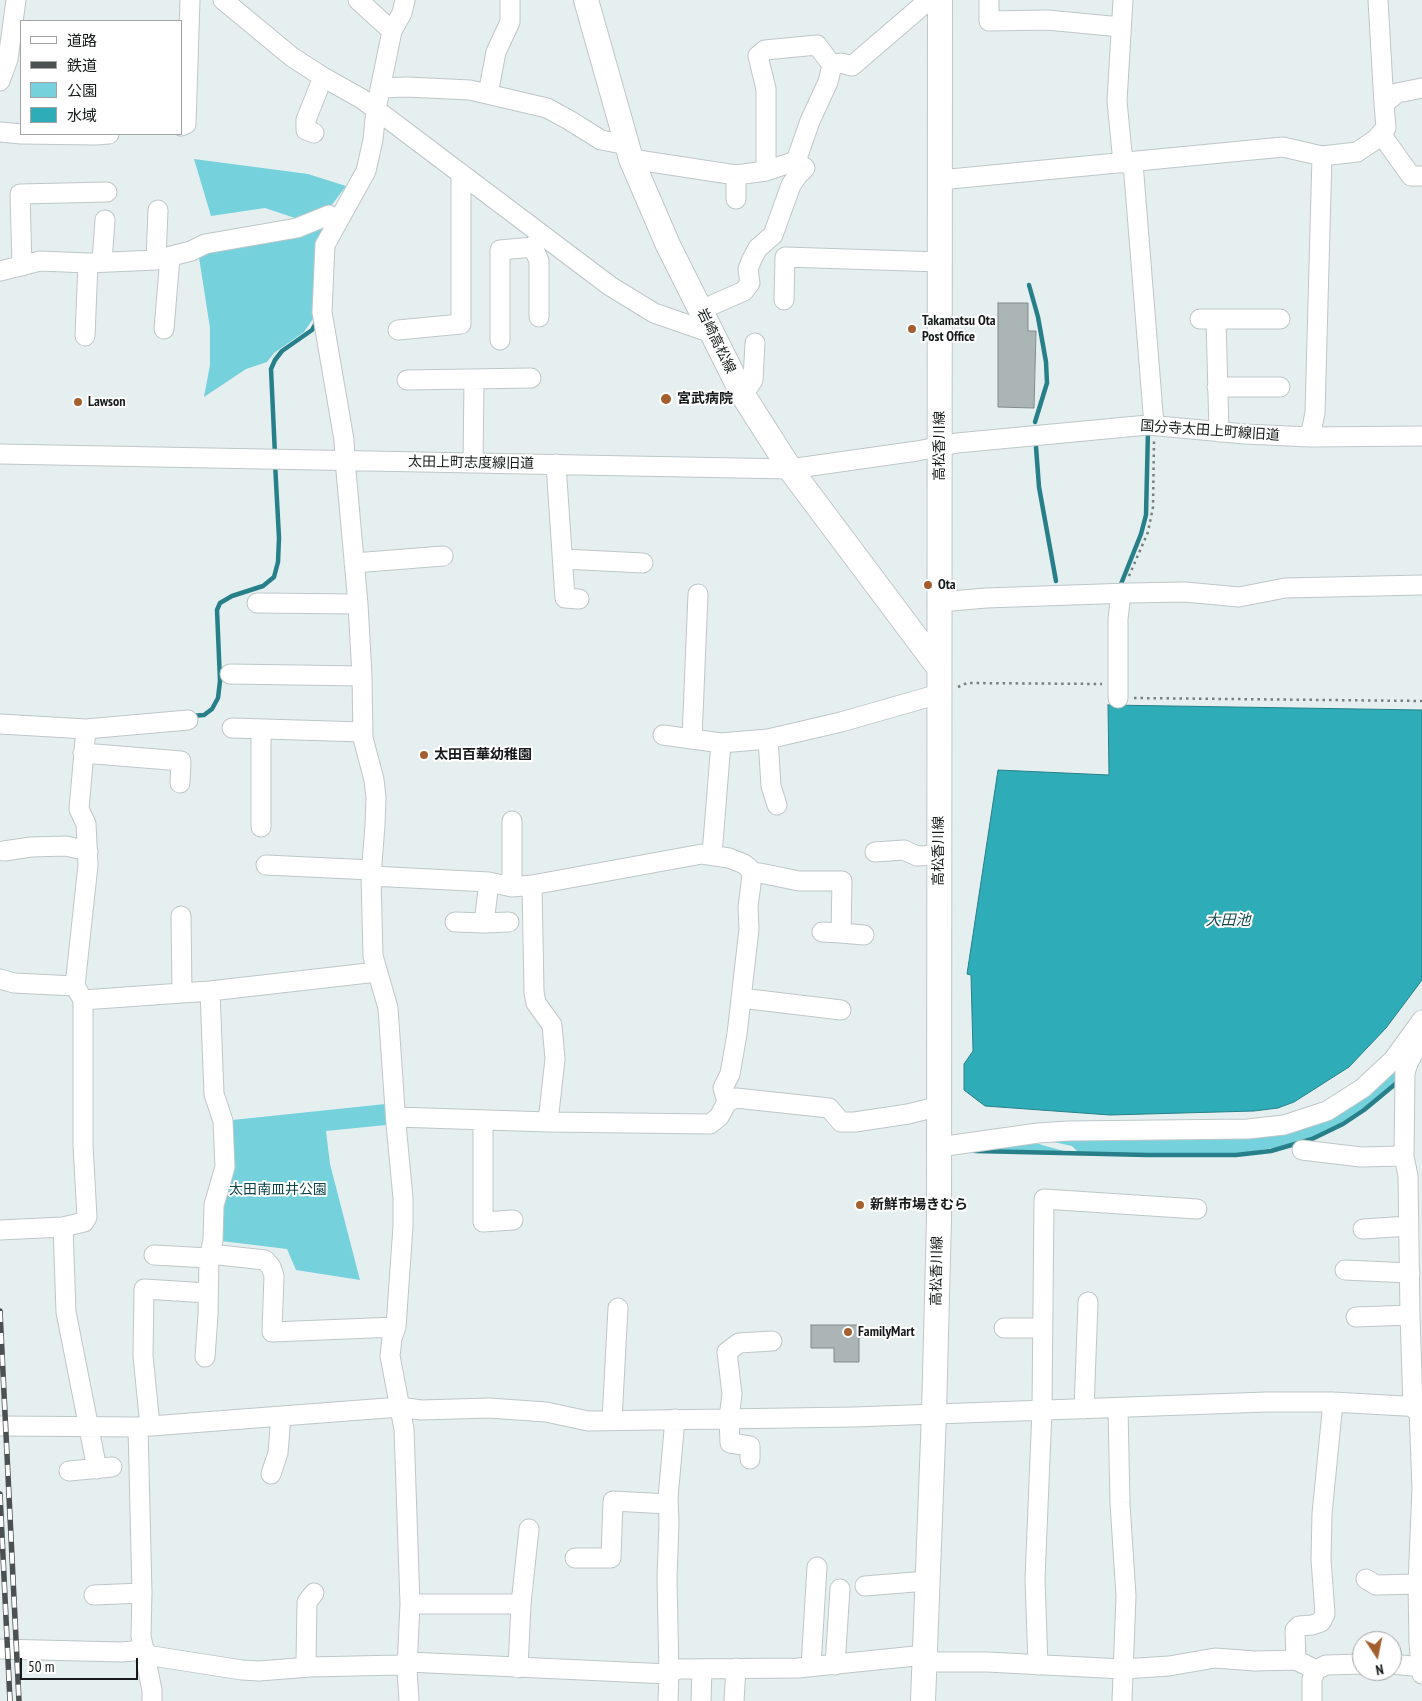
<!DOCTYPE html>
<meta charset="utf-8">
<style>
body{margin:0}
#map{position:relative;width:1422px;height:1701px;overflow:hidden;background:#e6eff0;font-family:"PT Sans Narrow","Noto Sans JP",sans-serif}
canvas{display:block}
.legend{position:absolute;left:20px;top:20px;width:162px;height:115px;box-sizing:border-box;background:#fff;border:1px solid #a2a3a3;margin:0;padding:6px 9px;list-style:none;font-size:15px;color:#161a1a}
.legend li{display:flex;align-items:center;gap:10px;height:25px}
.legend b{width:25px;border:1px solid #a2a3a3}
.north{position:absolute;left:1352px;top:1631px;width:50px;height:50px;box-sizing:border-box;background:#fff;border:1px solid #a2a3a3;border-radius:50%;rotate:169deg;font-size:14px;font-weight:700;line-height:20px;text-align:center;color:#161a1a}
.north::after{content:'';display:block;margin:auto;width:18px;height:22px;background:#a3602e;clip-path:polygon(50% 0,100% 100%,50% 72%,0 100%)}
.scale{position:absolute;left:20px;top:1658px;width:118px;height:22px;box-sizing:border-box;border:2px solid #161a1a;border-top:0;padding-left:6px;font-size:15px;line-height:18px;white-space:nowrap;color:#161a1a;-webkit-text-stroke:4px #fff;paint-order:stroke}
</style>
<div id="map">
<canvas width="1422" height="1701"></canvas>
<ul class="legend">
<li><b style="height:6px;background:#fff"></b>道路</li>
<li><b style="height:6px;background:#4b5151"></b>鉄道</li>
<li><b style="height:14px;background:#75d1db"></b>公園</li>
<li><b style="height:14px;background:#2eacb8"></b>水域</li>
</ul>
<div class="north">N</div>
<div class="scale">50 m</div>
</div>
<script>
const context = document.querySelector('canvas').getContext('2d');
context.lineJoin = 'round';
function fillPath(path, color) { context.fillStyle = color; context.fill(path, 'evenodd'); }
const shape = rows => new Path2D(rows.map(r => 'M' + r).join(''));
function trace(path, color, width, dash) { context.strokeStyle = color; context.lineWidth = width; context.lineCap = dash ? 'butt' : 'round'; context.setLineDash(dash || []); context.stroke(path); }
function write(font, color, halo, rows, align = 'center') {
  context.font = font + ' "PT Sans Narrow","Noto Sans JP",sans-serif'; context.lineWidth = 4; context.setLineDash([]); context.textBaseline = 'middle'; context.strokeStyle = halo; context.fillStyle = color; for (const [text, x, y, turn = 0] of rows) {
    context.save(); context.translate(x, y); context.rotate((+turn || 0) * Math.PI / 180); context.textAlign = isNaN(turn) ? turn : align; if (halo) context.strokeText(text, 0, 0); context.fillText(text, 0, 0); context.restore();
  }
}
fillPath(shape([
 [194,159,308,174,346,186,328,210,323,229,318,272,315,316,304,332,274,353,267,362,246,369,204,397,210,365,210,328,198,251,301,230,295,218,265,208,211,216],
 [1397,1064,1401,1078,1364,1108,1343,1122,1311,1138,1274,1148,1235,1154,1079,1153,1072,1146,1035,1138,1285,1132],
 [395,1103,396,1124,326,1131,330,1164,360,1280,296,1270,287,1249,213,1240,223,1121],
 [1027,1139,1042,1145,1071,1153,958,1149]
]), '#75d1db');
const water = shape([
 [1108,705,1422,710,1422,980,1386,1028,1349,1067,1294,1102,1278,1108,1254,1111,1110,1115,985,1106,964,1090,964,1064,973,1051,971,975,967,974,998,770,1109,775,1108,705]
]);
fillPath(water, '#2eacb8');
trace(water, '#278089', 1);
trace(shape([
 [1029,285,1038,317,1046,362,1047,383,1035,422],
 [1036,447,1039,487,1056,581],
 [275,455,271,369,275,360,282,351,312,330,317,321],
 [1121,584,1141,534,1146,515,1148,430],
 [190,716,204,715,212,709,218,698,220,681,217,610,220,603,232,596,263,586,274,577,278,562,279,538,275,463],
 [975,1151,1147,1155,1236,1155,1271,1151,1312,1139,1343,1124,1364,1110,1399,1081]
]), '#278089', 4.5);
const building = shape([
 [998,303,1028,303,1028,331,1036,331,1034,408,998,407,998,303],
 [811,1325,859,1325,859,1362,834,1362,834,1348,811,1348,811,1325]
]);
fillPath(building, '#acb5b6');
trace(building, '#828b8c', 1);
const minor = shape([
 [223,0,292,57,323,77,362,99,610,286,654,313,712,333],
 [358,0,392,31],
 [405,0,402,13,392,31,376,109,373,140,366,171,325,245,322,312,344,440,345,460,358,604,362,676,363,738,374,780,376,797,375,825,371,876,373,956,388,1008,396,1124,403,1198,403,1226,396,1327,392,1338,390,1356,404,1429,410,1604,407,1669,409,1701],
 [989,0,989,21,1047,20,1121,27],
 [1378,0,1384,104],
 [0,81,8,59,16,0],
 [380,88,407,87,470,90,547,108,569,120,601,140,628,145],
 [488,94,496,52,510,22,510,0],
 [181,126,186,124,190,0],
 [0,132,21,134,96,135,109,134],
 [314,133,306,130,306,120,323,77],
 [1381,134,1411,176,1422,176],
 [631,159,736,175,766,171,796,161,805,168,798,175,791,185,773,235,758,248,752,259,748,269,750,283,744,291,701,310],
 [796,161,810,121,828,82,832,65],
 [1123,163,1117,101,1123,0],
 [1133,163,1154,425],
 [766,171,766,89,758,56,765,50,817,45,832,65,841,63,852,66,923,5,932,0],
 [736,175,736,199],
 [940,180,1283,147,1322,156,1357,152,1375,140,1386,128,1384,104,1397,93,1422,88],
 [533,247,539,261,539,317],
 [156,260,158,210],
 [102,262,105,220],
 [22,266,20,194,107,192],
 [0,271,40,261,88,263,156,260,191,251,205,244,297,228,329,215,338,220],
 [784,300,785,257,940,262],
 [1200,319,1280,319],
 [1216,319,1219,432],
 [164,329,170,257],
 [398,330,461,324,461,175],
 [85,336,88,263],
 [500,340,500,250,533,247,542,235],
 [407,380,531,378],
 [1217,387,1280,387],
 [743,395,753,380,755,343],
 [1310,437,1315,413,1322,156],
 [0,454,790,469,917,451,957,443,1148,425,1245,434,1310,437,1422,436],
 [473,463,474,380],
 [556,464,565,598,579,599],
 [563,559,643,563],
 [354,563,443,556],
 [940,602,986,598,1129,593,1185,592,1239,597,1285,588,1422,585],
 [257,603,358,604],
 [230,674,362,676],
 [1118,698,1118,619,1121,593],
 [0,724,86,729,188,720],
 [232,728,363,732],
 [261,729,261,827],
 [663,735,721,743,768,739,841,722,939,694],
 [692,739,698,594],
 [768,739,771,786,777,805],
 [83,753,181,761,180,783],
 [4,851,31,847,66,846,88,851],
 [875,852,904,850,917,856,939,855],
 [712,854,721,743],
 [266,865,372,870],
 [751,873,760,873,799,881,842,881,841,933,864,935],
 [371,876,489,882,512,887,532,885,702,854,729,858,744,864,750,869,752,876,748,907,749,929,737,1034,730,1074,723,1088,727,1102],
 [532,885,534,992,536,1003,552,1025,555,1059,548,1122],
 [512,887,512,821],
 [181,916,182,993],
 [455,922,484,923,489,882],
 [484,923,509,922],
 [822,932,841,933],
 [0,979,14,983,75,986,88,865,86,824,79,809,86,729],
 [75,986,83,1000,210,991,377,972],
 [741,998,841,1010],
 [396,1117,548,1122,710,1124,719,1117,727,1102,736,1098,829,1108,841,1122,855,1122,908,1114,940,1106],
 [483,1120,483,1222,513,1220],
 [939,1147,1038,1133,1068,1131,1248,1129,1284,1125,1327,1111,1363,1088,1393,1060,1422,1020],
 [1302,1150,1361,1157,1404,1156],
 [63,1227,66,1312,97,1469],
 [1363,1229,1409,1226],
 [0,1230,63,1227,84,1222,87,1217,83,1145,83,1000],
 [210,1254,265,1260,271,1267,274,1276,272,1332,396,1327],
 [154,1255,209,1258],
 [1345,1270,1410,1273],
 [1356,1317,1410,1315],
 [1004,1328,1043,1328],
 [205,1357,208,1315,209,1258,213,1240,214,1205,225,1167,223,1121,214,1094,210,991],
 [1118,1408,1120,1503,1126,1596,1122,1701],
 [1413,1408,1410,1315,1408,1176,1404,1156,1405,1073,1408,1063,1422,1037],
 [1419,1408,1422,1488,1418,1584,1419,1644,1422,1674],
 [1084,1409,1088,1302],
 [675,1419,668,1498,669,1522,667,1578,669,1674,678,1669,798,1668,925,1655],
 [612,1420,618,1308],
 [0,1426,138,1427,400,1407,421,1410,489,1408,546,1412,588,1421,854,1417,1266,1402,1333,1402,1422,1407],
 [150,1426,143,1356,144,1289,208,1293],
 [138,1427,142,1593,141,1636,152,1690,152,1701],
 [750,1459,750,1446,730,1443,729,1418,732,1394,727,1352,739,1343,772,1341],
 [69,1471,112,1467],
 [271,1474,278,1453,281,1416],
 [575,1558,611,1558,613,1501,668,1504],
 [1366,1579,1376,1585,1418,1584],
 [865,1586,927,1581],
 [314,1593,307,1602,306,1662,310,1667,399,1665,408,1662,669,1674,668,1701],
 [94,1595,142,1593],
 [410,1604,521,1604,529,1529],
 [0,1649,121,1652,145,1650],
 [146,1655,242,1670,259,1671,310,1667],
 [924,1662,987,1662,1123,1669,1169,1666,1215,1658,1255,1661,1296,1660],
 [1392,1664,1422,1667],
 [835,1665,840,1589],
 [1038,1665,1035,1579,1042,1410,1044,1199,1197,1209],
 [811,1666,817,1567],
 [518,1668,521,1604],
 [1316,1670,1296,1660,1295,1630,1299,1626,1312,1625,1321,1622,1325,1614,1321,1559,1322,1514,1333,1402],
 [701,1701,702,1669],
 [734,1701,736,1668],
 [1312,1701,1312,1679,1316,1670,1326,1665,1362,1664]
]);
const major = shape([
 [586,0,631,159,668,245,743,395,790,469,939,668],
 [923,1701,934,1413,939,1219,940,0]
]);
trace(minor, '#bec7c8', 21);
trace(major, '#bec7c8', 26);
trace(shape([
 [1129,576,1148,532,1153,507,1154,441],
 [958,687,967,683,1102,684],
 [1134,698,1422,701]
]), '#777e7e', 2.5, [2.5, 4]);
trace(minor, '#fff', 19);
trace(major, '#fff', 24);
const rail = shape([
 [0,1311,19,1701],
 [0,1494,10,1701]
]);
trace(rail, '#4b5151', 5.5);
trace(rail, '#fff', 4, [11]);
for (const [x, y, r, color] of [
 [912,329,5,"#a3602e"],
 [666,399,6,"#a3602e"],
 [78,402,5,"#a3602e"],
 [928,585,5,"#a3602e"],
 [424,755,5,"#a3602e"],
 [860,1205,5,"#a3602e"],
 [848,1332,5,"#a3602e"]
]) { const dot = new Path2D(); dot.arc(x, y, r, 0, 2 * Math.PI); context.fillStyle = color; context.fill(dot); trace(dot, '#fff', 2); }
write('bold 14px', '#161a1a', '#fff', [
 ["Takamatsu Ota",922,321],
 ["Post Office",922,337],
 ["宮武病院",677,399],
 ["Lawson",88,402],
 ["Ota",938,585],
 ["太田百華幼稚園",434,755],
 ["新鮮市場きむら",870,1205],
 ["FamilyMart",858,1332]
], 'left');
write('14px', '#161a1a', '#fff', [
 ["岩崎高松線",716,341,64],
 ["国分寺太田上町線旧道",1210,431,4],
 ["高松香川線",940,446,-90],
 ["太田上町志度線旧道",471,463,1],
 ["高松香川線",939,851,-90],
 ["高松香川線",937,1271,-89]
]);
write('14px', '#0d4449', '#fff', [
 ["太田南皿井公園",278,1190]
]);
write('italic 15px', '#14494e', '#fff', [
 ["大田池",1228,921]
]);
</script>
